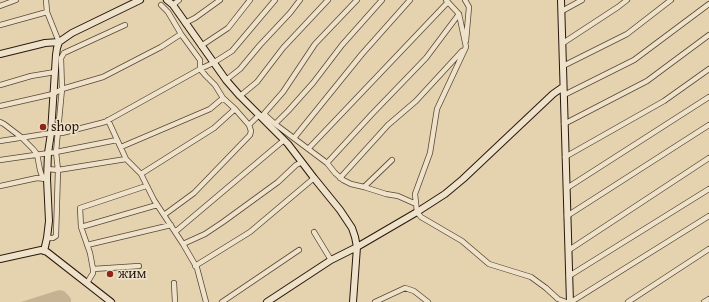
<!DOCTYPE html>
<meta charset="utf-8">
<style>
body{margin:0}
canvas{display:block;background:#e5d2ae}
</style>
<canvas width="709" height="302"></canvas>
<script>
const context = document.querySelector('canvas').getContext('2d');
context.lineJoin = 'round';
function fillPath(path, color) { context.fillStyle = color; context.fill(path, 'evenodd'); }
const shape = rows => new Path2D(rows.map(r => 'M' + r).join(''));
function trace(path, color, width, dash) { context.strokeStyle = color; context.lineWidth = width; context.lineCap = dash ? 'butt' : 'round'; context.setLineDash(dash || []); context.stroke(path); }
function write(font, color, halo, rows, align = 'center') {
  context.font = font + ' "Gentium Book Plus",serif'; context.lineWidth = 3; context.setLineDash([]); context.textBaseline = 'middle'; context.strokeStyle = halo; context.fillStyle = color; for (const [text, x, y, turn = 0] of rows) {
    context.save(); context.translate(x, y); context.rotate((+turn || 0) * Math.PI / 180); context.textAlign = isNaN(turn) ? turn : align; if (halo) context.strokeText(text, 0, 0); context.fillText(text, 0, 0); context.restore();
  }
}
fillPath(shape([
 [59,290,64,291,69,296,71,299,71,302,21,302]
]), '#c5b293');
const street = shape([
 [46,0,47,12,59,42],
 [446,0,459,14,466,47,437,109,430,153,415,194,417,212,421,217,462,241,489,264,531,277,546,288,558,299,566,302],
 [465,0,469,7,466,41],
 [161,5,168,12,181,34,200,60,200,69,206,76,215,85,223,98,235,109,249,125],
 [173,5,179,0],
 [0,6,16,0],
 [562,11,582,0],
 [185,23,195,18,220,0],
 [0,25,47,12],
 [563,43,618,7,627,0],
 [201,46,228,28,250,0],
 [563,66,627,34,671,0],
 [226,80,240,69,260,45,290,13,300,0],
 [0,85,31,76,55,72],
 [564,95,634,60,709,4],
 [240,96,257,82,283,48,328,0],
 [0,106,53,94,62,89,103,77,161,47,181,34],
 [264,114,275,124,327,163,335,173,343,180,351,184,364,187,386,194,398,196,416,204],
 [262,116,283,92,315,44,357,0],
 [108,120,126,159],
 [0,122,4,124,21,137,33,149,37,154,40,170,42,176,47,179],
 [275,124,288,111,313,83,342,45,382,0],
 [564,124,647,81,709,35],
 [294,138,362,54,410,0],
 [0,141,51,133,62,133,105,122,200,69,213,63,232,51,275,0],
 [121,147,210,109,223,98],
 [309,148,448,2],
 [565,157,664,101,709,69],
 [0,160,56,152,117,140],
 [327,163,372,114,426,58,459,14],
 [47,169,58,170,126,159,141,174,214,128,235,109],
 [141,174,154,200,183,244,197,268,206,302],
 [340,178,388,125,416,101,462,51],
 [0,186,37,178,46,179],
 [364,187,392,160],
 [567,188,709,97],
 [164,215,194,193,250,135,251,131,249,125,259,115],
 [567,216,709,125],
 [81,227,157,205],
 [175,232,284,140],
 [314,232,331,260],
 [47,238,53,238,56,236,58,170,56,152,62,89,61,58,64,53,125,25],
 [183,244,205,234,223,222,278,182,296,165,302,162],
 [87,245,171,225],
 [569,250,709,158],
 [195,266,250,232,314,178],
 [93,269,139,266],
 [569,276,709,189],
 [87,283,93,273,93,269,90,253,81,227,80,208,146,186],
 [174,283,175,302],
 [222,302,299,250],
 [375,302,405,288,414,291,428,302],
 [571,302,709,216],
 [628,302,709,249],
 [704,302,709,299]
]);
const secondary = shape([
 [167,0,173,5,226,80,240,96,288,144,314,178,340,210,352,228,355,237,357,247,353,302],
 [561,0,570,302],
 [0,54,45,43,59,42,72,33,140,0],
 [44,251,47,238,49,221,47,179,48,153,51,133,56,55,57,48,59,42],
 [0,259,41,250,47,252,111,302],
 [267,302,331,260,357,247,417,212,445,194,463,179,553,94,563,87]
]);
trace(street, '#594636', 6);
trace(secondary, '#2a180e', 8);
trace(street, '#eee2ca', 4.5);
trace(secondary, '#eee2ca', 6);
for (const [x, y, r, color] of [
 [43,127,4,"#8f2418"],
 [110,274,4,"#8f2418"]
]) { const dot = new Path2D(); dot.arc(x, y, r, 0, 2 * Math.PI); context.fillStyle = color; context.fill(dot); trace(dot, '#eee2ca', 1.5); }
write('14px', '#2a180e', '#eee2ca', [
 ["shop",51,127],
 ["жим",118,274]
], 'left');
</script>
